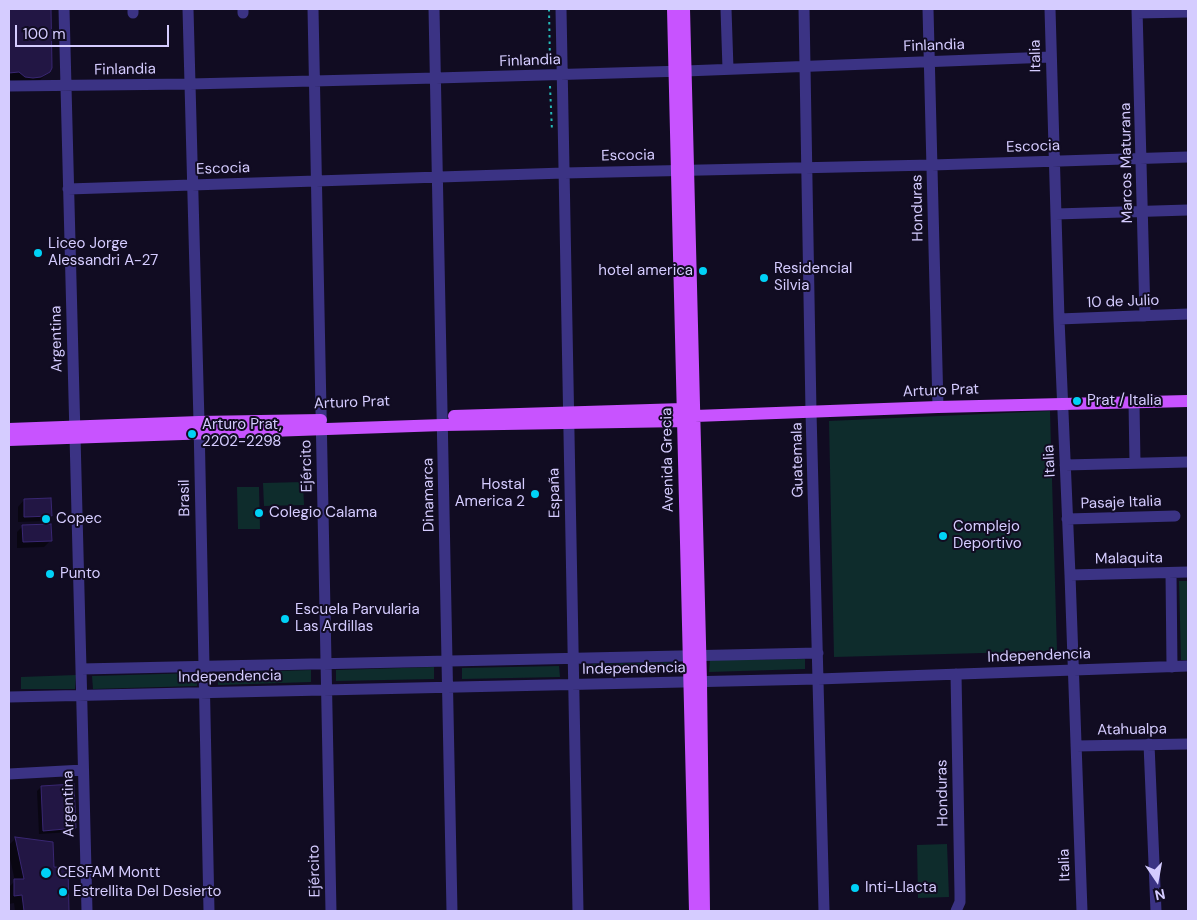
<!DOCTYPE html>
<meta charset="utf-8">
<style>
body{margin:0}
#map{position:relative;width:1197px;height:920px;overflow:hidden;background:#110c22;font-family:"DM Sans",sans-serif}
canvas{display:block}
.frame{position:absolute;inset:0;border:10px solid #d5ccff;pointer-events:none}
.north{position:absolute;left:1132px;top:855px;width:50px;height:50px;-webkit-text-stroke:4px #110c22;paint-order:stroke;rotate:168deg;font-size:14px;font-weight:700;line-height:20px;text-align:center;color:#d5ccff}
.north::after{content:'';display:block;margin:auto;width:18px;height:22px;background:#d5ccff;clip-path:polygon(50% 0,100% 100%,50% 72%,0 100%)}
.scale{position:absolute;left:15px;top:25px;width:154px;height:22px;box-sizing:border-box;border:2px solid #d5ccff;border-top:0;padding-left:6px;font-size:15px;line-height:18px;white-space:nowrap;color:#d5ccff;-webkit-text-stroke:4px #110c22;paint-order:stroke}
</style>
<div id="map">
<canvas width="1197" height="920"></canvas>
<div class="frame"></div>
<div class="north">N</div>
<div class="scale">100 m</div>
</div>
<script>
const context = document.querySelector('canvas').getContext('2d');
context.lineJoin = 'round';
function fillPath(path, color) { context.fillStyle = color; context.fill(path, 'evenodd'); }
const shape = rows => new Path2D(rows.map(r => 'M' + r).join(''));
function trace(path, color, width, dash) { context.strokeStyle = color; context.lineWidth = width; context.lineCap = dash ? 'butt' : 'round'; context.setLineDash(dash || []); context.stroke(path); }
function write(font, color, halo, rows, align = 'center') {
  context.font = font + ' "DM Sans",sans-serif'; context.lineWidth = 4; context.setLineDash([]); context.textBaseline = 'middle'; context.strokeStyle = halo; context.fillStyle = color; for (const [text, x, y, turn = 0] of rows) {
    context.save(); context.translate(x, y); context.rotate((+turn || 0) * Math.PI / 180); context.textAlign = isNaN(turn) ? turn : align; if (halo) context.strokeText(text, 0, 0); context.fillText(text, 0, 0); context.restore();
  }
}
fillPath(shape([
 [1050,411,1057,651,834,657,829,421],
 [303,482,304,505,264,506,263,483],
 [237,487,259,487,260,529,238,529],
 [1188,581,1188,660,1181,660,1179,581],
 [805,659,805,669,709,672,710,660],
 [677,662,678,672,583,674,582,664],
 [559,666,560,677,462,679,462,668],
 [434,667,434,679,336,681,336,670],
 [311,670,311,682,218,685,218,673],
 [197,673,197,686,93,689,92,676],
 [76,675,75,689,21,689,21,677],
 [947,844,949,897,918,898,917,845]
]), '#0e2c2c');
fillPath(shape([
 [9,9,50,9,51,67,49,71,40,80,16,85,10,80,9,80],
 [24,500,51,515,44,521,18,522,18,507],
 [23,526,50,541,44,547,17,548,17,532],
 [41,787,74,828,70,832,39,834,37,791],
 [16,838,53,868,67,869,67,911,15,911,14,903,9,904,9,887,15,881,9,854,9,845]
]), '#0007');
const building = shape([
 [9,9,51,9,52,68,50,72,41,77,33,78,25,77,19,72,9,73,9,9],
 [51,498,52,516,24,517,24,499,51,498],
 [51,524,52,541,23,542,22,525,51,524],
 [74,784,76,828,43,831,41,786,74,784],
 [15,837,53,842,54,867,68,868,69,911,24,911,22,895,14,896,14,879,24,879,15,837]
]);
fillPath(building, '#221644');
trace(building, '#392772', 1);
trace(shape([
 [549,9,550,64],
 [550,86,552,131]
]), '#25bab9', 2, [2.5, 4]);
trace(shape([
 [64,9,81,669],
 [133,9,133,13],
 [188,9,199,422,209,911],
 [243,9,243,13],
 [313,9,331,911],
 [434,9,452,911],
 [561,9,578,911],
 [726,9,728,69],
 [804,9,811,412,824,911],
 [928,9,938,407],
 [1050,9,1059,319,1070,575,1082,911],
 [1137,9,1145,316],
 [1137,13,1188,12],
 [9,86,190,84,436,78,685,71,1051,57],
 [68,189,564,173,932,165,1188,157],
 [1056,214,1188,210],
 [1059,319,1188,314],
 [1134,403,1135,463],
 [1065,465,1188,462],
 [1067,519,1175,516],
 [1171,573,1172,667],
 [1070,575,1188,572],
 [956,674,960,894,960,902,956,911],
 [9,697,818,679,1188,666],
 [1149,744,1156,911],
 [1076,746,1188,744],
 [9,774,83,770],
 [87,911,81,669,818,653]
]), '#3b3384', 11);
trace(shape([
 [673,9,695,911],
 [684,9,701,682,704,911],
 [454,416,683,409,690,413],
 [9,429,199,422,321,420],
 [9,440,443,425,683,421,695,416,938,407,1188,401]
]), '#c853ff', 12);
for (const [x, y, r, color] of [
 [38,253,5,"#00d2f7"],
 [703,271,5,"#00d2f7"],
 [764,278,5,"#00d2f7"],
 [1077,401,5,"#00d2f7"],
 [192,434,5,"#00d2f7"],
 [535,494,5,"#00d2f7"],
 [259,513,5,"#00d2f7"],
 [46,519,5,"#00d2f7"],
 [943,536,5,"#00d2f7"],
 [50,574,5,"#00d2f7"],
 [285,619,5,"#00d2f7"],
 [46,873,6,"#00d2f7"],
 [855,888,5,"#00d2f7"],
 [63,892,5,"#00d2f7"]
]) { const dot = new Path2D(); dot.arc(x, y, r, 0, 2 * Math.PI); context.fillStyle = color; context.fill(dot); trace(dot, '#110c22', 2); }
write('15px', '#d5ccff', '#110c22', [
 ["Finlandia",934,46,-2],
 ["Italia",1036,56,-91],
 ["Finlandia",530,61,-2],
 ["Finlandia",125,70,-1],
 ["Escocia",1033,147,-2],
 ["Escocia",628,156,-1],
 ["Marcos Maturana",1127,163,-91],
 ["Escocia",223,169,-2],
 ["Honduras",918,208,-91],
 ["10 de Julio",1123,302,-2],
 ["Argentina",57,339,-91],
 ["Arturo Prat",941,391,-2],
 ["Arturo Prat",352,403,-2],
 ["Avenida Grecia",668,460,-91],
 ["Guatemala",798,460,-91],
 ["Italia",1050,461,-93],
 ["Ejército",307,466,-91],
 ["España",555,493,-91],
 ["Dinamarca",429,495,-91],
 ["Brasil",185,498,-91],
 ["Pasaje Italia",1121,503,-2],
 ["Malaquita",1129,559,-1],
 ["Independencia",1039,656,-2],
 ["Independencia",634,669,-1],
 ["Independencia",230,677,-1],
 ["Atahualpa",1132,730,-1],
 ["Honduras",943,793,-91],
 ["Argentina",69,804,-91],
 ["Italia",1065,865,-92],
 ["Ejército",315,871,-91]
]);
write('15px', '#d5ccff', '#110c22', [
 ["Liceo Jorge",48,244],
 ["Alessandri A-27",48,261],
 ["Residencial",774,269],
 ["Silvia",774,286],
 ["hotel america",693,271,"right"],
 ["Prat / Italia",1087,401],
 ["Arturo Prat,",202,425],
 ["2202-2298",202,442],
 ["Hostal",525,485,"right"],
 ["America 2",525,502,"right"],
 ["Colegio Calama",269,513],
 ["Copec",56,519],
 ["Complejo",953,527],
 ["Deportivo",953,544],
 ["Punto",60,574],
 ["Escuela Parvularia",295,610],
 ["Las Ardillas",295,627],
 ["CESFAM Montt",57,873],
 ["Inti-Llacta",865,888],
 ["Estrellita Del Desierto",73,892]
], 'left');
</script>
